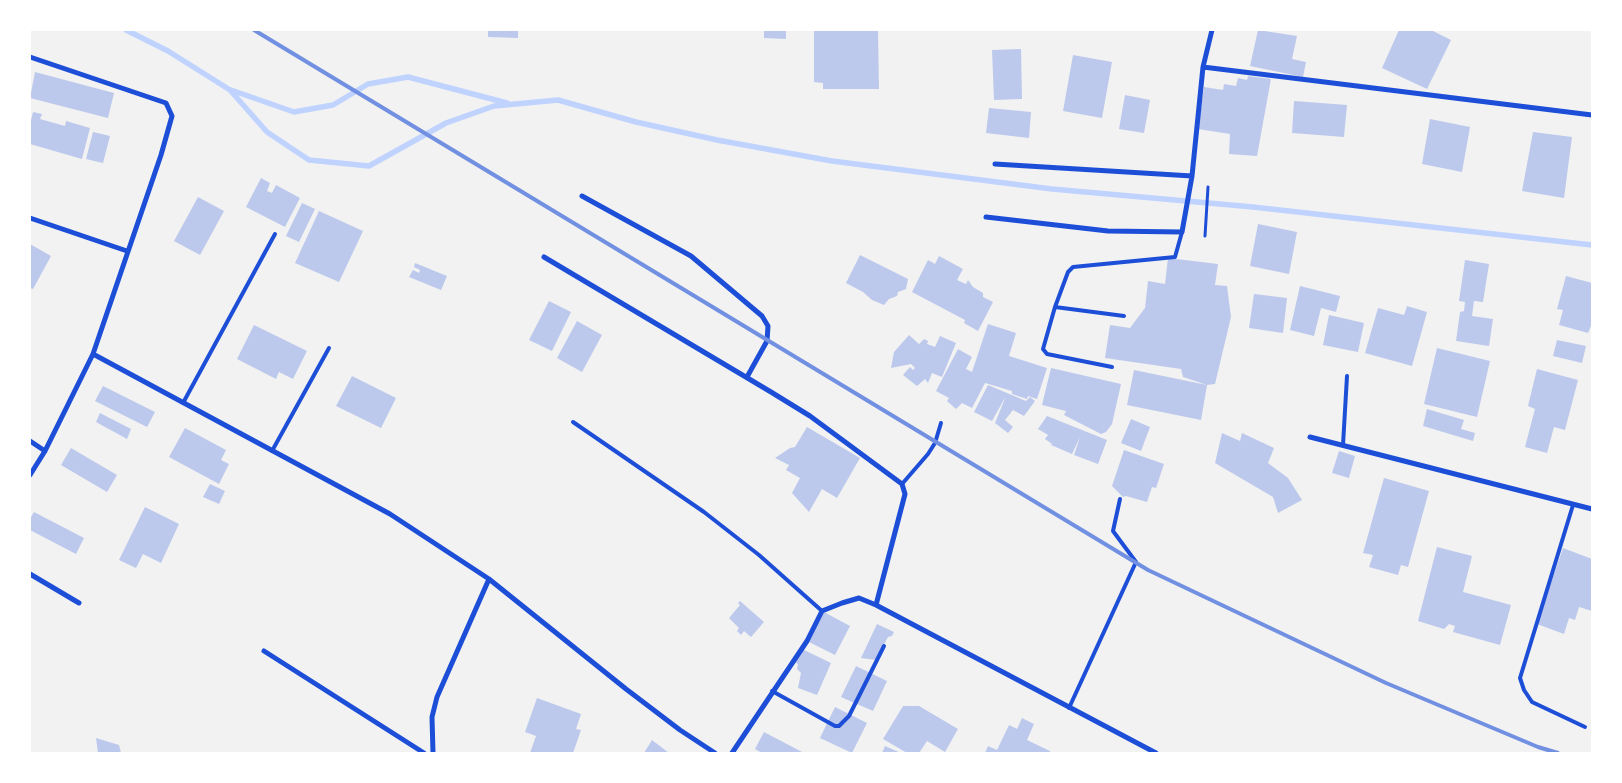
<!DOCTYPE html>
<style>
body{margin:0}
#map{position:relative;width:1622px;height:783px;overflow:hidden;background:#f2f2f2;font-family:"Source Sans 3",sans-serif}
canvas{display:block}
.frame{position:absolute;inset:0;border:31px solid #fff;pointer-events:none}
</style>
<div id="map">
<canvas width="1622" height="783"></canvas>
<div class="frame"></div>
</div>
<script>
const context = document.querySelector('canvas').getContext('2d');
context.lineJoin = 'round';
const shape = rows => new Path2D(rows.map(r => 'M' + r).join(''));
function trace(path, color, width, dash) { context.strokeStyle = color; context.lineWidth = width; context.lineCap = dash ? 'butt' : 'round'; context.setLineDash(dash || []); context.stroke(path); }
function fillPath(path, color) { context.fillStyle = color; context.fill(path, 'evenodd'); }
trace(shape([
 [126,30,168,51,230,90,267,132,309,160,369,166,446,123,494,106,558,100,636,122,717,140,832,161,1052,189,1253,207,1592,245],
 [231,90,294,112,333,105,368,84,408,77,507,103]
]), '#bfd3fe', 5.5);
fillPath(shape([
 [488,30,518,30,518,38,488,37],
 [764,30,786,30,786,39,764,38],
 [814,30,878,30,879,89,823,89,823,83,814,82],
 [1258,30,1297,36,1292,59,1306,62,1303,77,1250,66],
 [1399,30,1431,30,1451,40,1427,89,1382,68],
 [1021,49,1022,99,994,100,992,50],
 [1073,55,1112,62,1102,118,1063,111],
 [35,72,114,93,108,118,30,98],
 [1248,76,1271,79,1257,156,1229,154,1230,134,1198,129,1204,87,1223,90,1224,84,1236,86,1238,78,1247,80],
 [1125,95,1150,100,1144,133,1119,129],
 [1294,101,1347,105,1344,137,1292,133],
 [989,108,1031,112,1029,138,986,133],
 [33,112,42,114,40,119,65,126,66,121,90,128,82,159,30,144,30,124],
 [1430,119,1470,127,1462,172,1422,164],
 [93,132,110,136,103,163,86,159],
 [1533,132,1572,137,1564,198,1522,191],
 [261,178,270,183,267,191,272,193,276,185,300,198,285,227,246,207],
 [198,197,224,211,200,255,174,241],
 [302,203,315,209,299,242,286,236],
 [319,211,363,231,339,282,295,263],
 [1258,224,1297,232,1289,274,1250,266],
 [30,244,51,256,33,289,30,288],
 [860,255,908,279,906,289,898,292,897,296,889,299,884,305,872,300,863,292,846,283],
 [939,256,963,269,957,280,966,284,968,280,973,287,983,293,983,297,993,302,978,331,964,323,965,320,912,292,928,260,935,264],
 [1168,258,1218,264,1215,285,1227,286,1231,317,1215,384,1207,385,1183,377,1181,369,1105,358,1110,325,1130,328,1145,308,1148,281,1165,284],
 [1465,260,1489,264,1483,302,1474,301,1472,316,1493,319,1489,346,1456,341,1460,312,1464,311,1465,302,1459,301],
 [415,263,447,276,441,290,409,277,413,270,419,273,420,270,414,267],
 [1566,276,1592,283,1592,323,1588,333,1559,325,1563,310,1557,309],
 [1300,286,1340,296,1336,312,1321,308,1314,336,1290,330],
 [1254,294,1287,298,1283,333,1249,328],
 [549,301,571,312,552,351,529,340],
 [1407,306,1427,312,1412,366,1365,353,1378,308,1404,315],
 [1329,315,1364,323,1358,352,1323,345],
 [577,321,602,335,582,372,557,358],
 [988,324,1016,333,1009,356,1047,368,1037,399,1028,396,1027,399,1012,394,1012,391,985,383,972,408,962,403,956,409,947,401,949,398,936,391,958,349,972,357,966,369,972,372],
 [254,325,307,351,293,379,279,372,276,379,237,359],
 [909,335,919,344,924,339,928,341,927,344,935,347,940,336,956,343,942,377,932,373,928,383,925,379,917,386,903,375,910,367,913,370,915,368,911,364,891,368,894,352],
 [1557,340,1586,346,1582,363,1553,356],
 [1437,348,1490,361,1477,417,1424,404],
 [1051,368,1121,384,1112,424,1106,432,1101,434,1064,415,1066,411,1042,405],
 [1537,369,1578,380,1565,430,1554,427,1547,453,1525,447,1535,409,1528,406],
 [1134,370,1207,385,1201,420,1127,405],
 [352,376,396,398,381,428,336,406],
 [988,385,1026,401,1030,397,1035,401,1024,416,1013,410,1005,420,1013,427,1008,433,995,423,1006,396,992,421,974,412],
 [103,386,155,412,147,427,95,401],
 [1427,409,1464,420,1461,429,1475,433,1473,441,1423,426],
 [100,413,131,429,127,439,96,422],
 [1047,416,1107,440,1098,464,1074,455,1080,437,1072,454,1051,445,1052,444,1045,439,1048,435,1038,429],
 [1131,419,1150,427,1141,451,1121,443],
 [807,427,860,458,837,498,822,489,809,512,792,493,800,478,786,470,789,465,775,458,790,448,795,447],
 [185,428,226,450,221,460,229,464,219,484,169,457],
 [1222,433,1240,441,1242,433,1274,448,1268,463,1288,478,1302,500,1278,513,1273,497,1215,463],
 [71,448,117,475,107,492,61,465],
 [1124,450,1164,464,1156,488,1152,487,1147,502,1126,496,1123,497,1112,486],
 [1339,451,1355,456,1349,478,1332,473],
 [1384,478,1429,491,1408,567,1401,565,1398,575,1369,567,1373,555,1363,553],
 [210,484,225,491,219,504,203,497],
 [145,507,179,524,161,563,143,554,136,568,119,560],
 [34,512,84,538,76,554,30,530,30,519],
 [1437,547,1472,556,1463,592,1511,605,1500,645,1453,632,1455,626,1449,624,1444,629,1418,621],
 [1563,548,1592,559,1592,611,1579,607,1575,620,1569,618,1564,634,1537,624],
 [740,601,764,622,751,637,744,631,741,635,737,631,739,628,729,618,740,605,738,603],
 [822,611,850,626,835,655,807,641],
 [877,624,894,632,892,636,888,637,876,660,861,658],
 [802,649,831,663,817,695,798,688,801,673,797,669,798,664,793,661],
 [856,666,887,681,873,711,841,697],
 [537,698,581,714,576,729,581,730,573,753,530,753,536,736,525,732],
 [903,706,919,706,958,729,945,752,927,741,919,753,907,753,883,739],
 [835,707,867,723,852,753,820,738],
 [1022,718,1034,724,1027,740,1050,751,1049,753,985,753,988,746,997,750,1009,725,1017,729],
 [764,732,804,753,762,753,755,749],
 [96,738,119,745,121,753,98,753],
 [652,740,669,753,644,753],
 [885,746,901,753,882,753]
]), '#bdc9ec');
trace(shape([
 [1205,236,1208,187]
]), '#1d4ed8', 3);
trace(shape([
 [1055,307,1124,316],
 [1112,367,1047,354,1043,349,1055,307,1068,272,1073,267,1175,257,1182,232],
 [183,403,275,234],
 [573,422,704,512,759,555,822,611],
 [1343,445,1347,376],
 [272,451,329,348],
 [902,484,928,454,935,443,941,423],
 [1573,505,1520,678,1524,690,1532,702,1585,727],
 [772,691,835,726,839,726,849,716,884,646],
 [1069,708,1136,562,1113,531,1120,499]
]), '#1d4ed8', 4);
trace(shape([
 [30,57,166,103,172,116,161,155,93,354,45,451,30,475],
 [1203,67,1592,115],
 [995,164,1192,176],
 [582,196,691,256,762,316,768,326,767,341,747,377],
 [986,217,1108,231,1182,232,1192,176,1203,67,1212,30],
 [30,218,127,251],
 [544,257,771,392,810,416,902,484,905,494,876,605],
 [93,354,390,514,489,579,626,689,680,730,715,753],
 [1310,437,1592,509],
 [30,441,45,451],
 [30,574,79,603],
 [264,651,424,753],
 [433,753,432,717,437,697,489,579],
 [732,753,807,641,822,611,842,603,859,598,876,605,1156,753]
]), '#1d4ed8', 5);
trace(shape([
 [254,30,1148,570,1386,683,1538,747,1558,753]
]), '#7290e2', 4);
</script>
